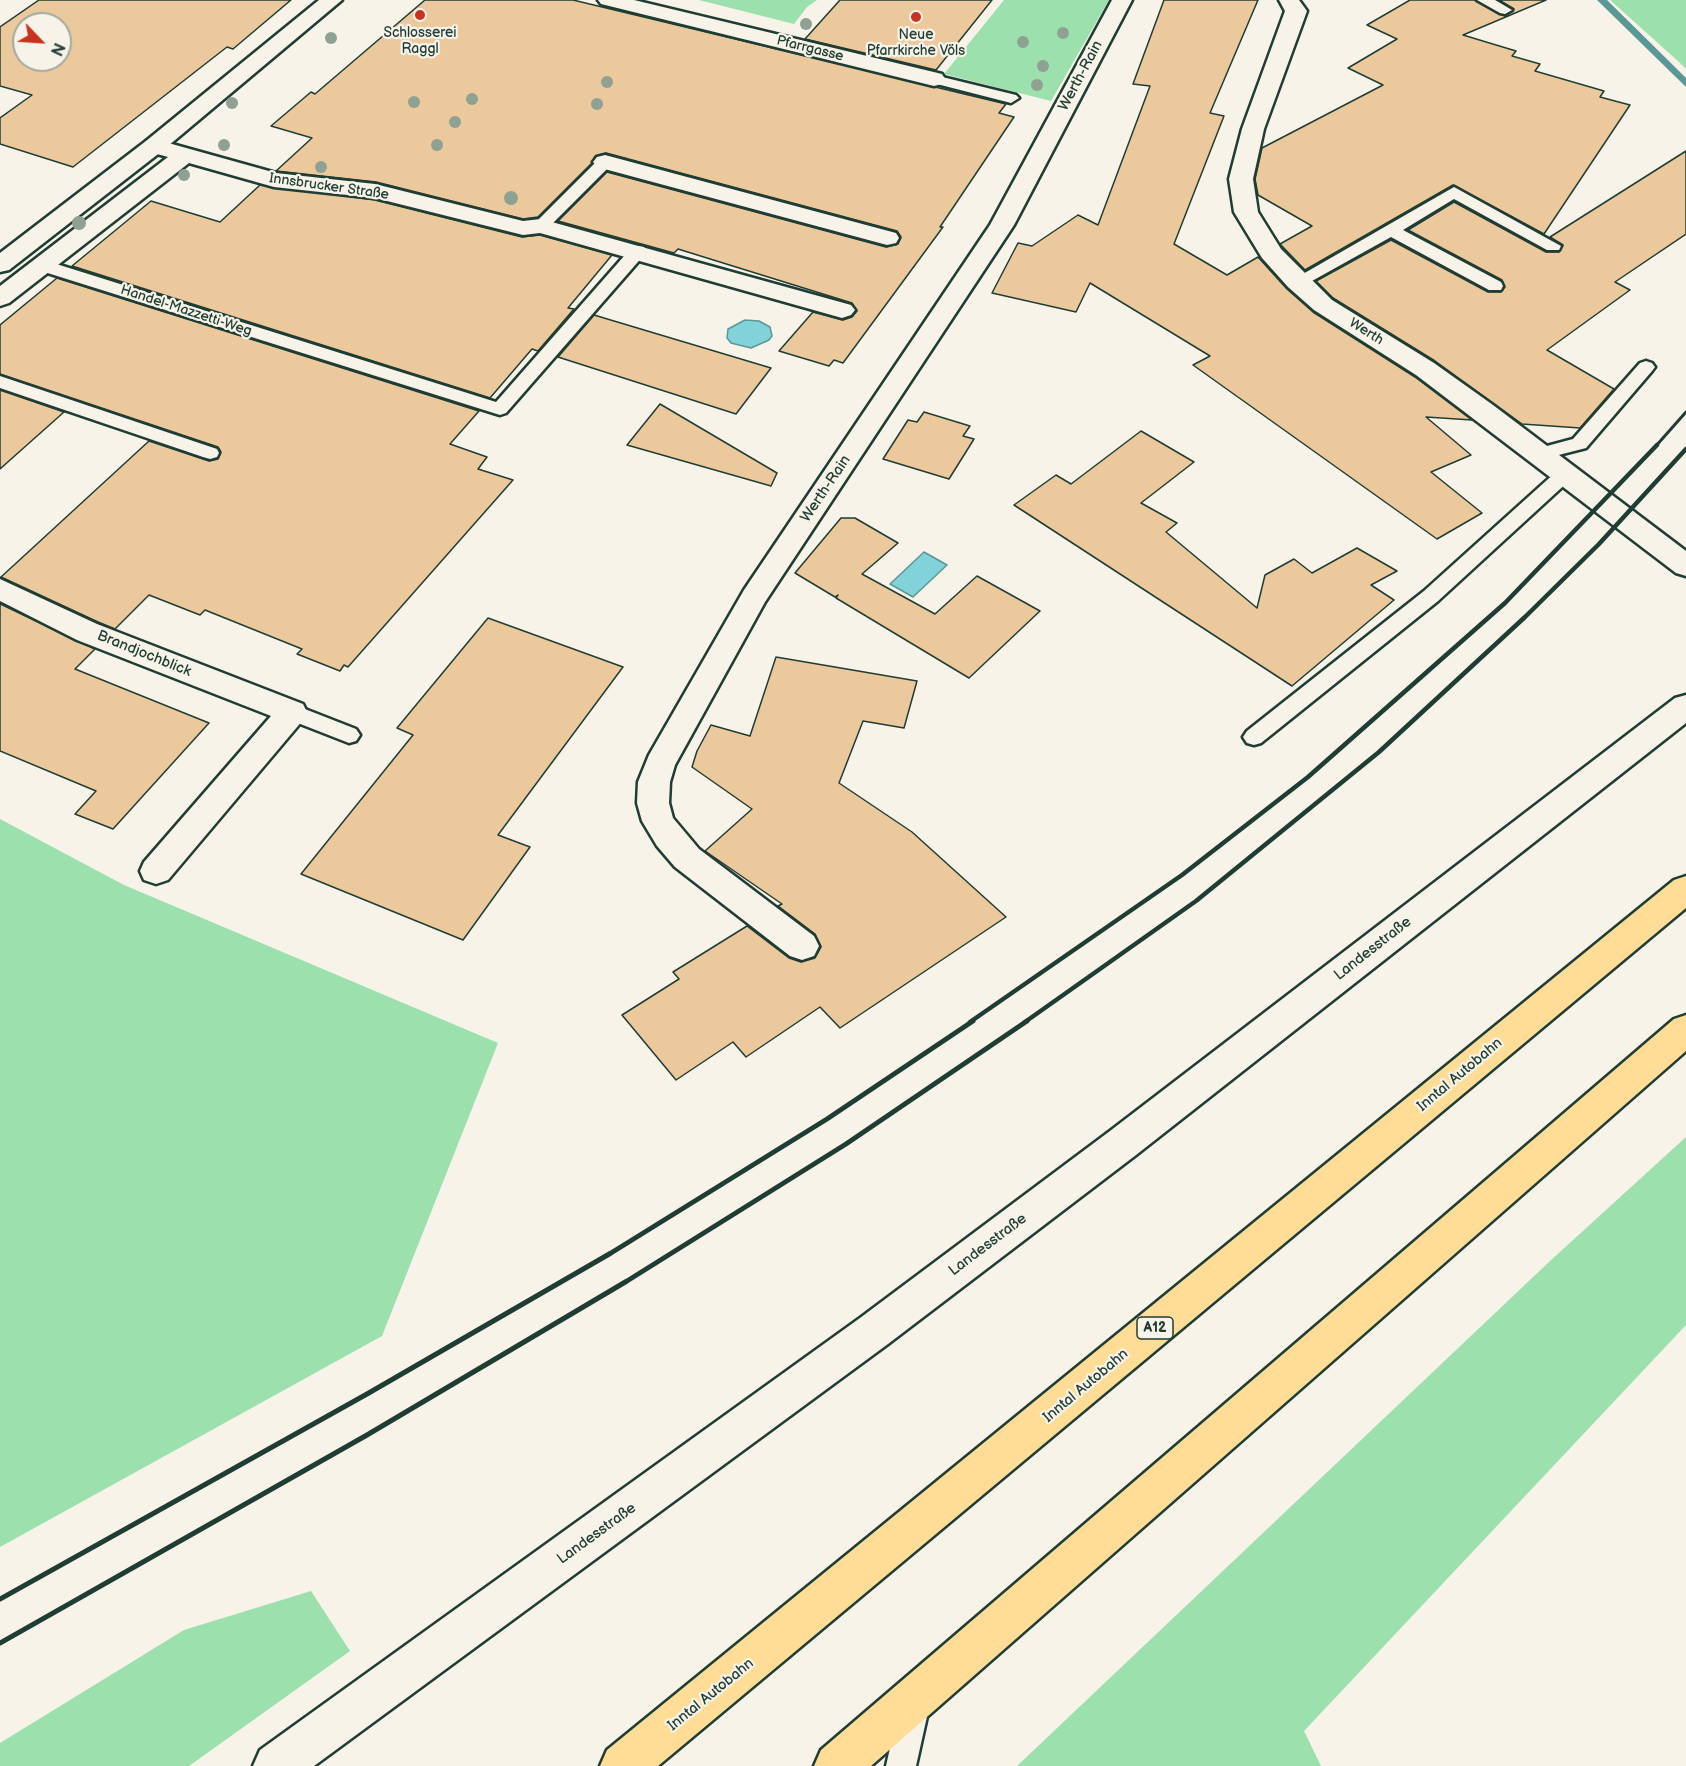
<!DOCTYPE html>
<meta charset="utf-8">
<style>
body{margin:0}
#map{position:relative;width:1686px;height:1766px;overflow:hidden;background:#f7f3e8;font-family:"Balsamiq Sans",sans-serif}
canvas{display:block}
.north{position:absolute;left:12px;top:12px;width:60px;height:60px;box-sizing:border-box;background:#f7f3e8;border:2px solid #a1aaa0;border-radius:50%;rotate:115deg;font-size:16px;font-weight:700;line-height:24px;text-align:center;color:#1f3d34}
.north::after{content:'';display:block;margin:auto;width:21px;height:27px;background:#c8321e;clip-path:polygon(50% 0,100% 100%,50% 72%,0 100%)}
</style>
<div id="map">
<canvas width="1686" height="1766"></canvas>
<div class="north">N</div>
</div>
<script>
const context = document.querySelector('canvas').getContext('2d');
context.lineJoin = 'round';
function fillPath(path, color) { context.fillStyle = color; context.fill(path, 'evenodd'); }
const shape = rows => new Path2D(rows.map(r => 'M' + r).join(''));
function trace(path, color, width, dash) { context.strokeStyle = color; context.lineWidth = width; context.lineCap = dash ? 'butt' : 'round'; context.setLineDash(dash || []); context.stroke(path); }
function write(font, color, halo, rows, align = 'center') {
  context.font = font + ' "Balsamiq Sans",sans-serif'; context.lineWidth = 4.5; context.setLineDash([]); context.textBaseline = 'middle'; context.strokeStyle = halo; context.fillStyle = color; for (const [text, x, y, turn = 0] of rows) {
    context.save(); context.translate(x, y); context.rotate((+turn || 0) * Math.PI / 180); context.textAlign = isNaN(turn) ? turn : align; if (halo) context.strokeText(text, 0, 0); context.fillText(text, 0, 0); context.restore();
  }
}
fillPath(shape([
 [699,0,817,0,807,7,794,24],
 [1004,0,1109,0,1051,101,944,74],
 [1610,0,1686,0,1686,69,1679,62],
 [0,819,124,885,498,1043,382,1336,0,1547],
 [1686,1137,1686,1325,1304,1731,1321,1766,1017,1766,1550,1261],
 [311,1591,350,1651,189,1766,0,1766,0,1743,184,1630]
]), '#9be0ad');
const water = shape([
 [745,320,759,321,770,327,772,336,769,340,751,348,731,343,727,338,728,329,745,320],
 [924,552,947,565,913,597,890,584,924,552]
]);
fillPath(water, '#81d3d9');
trace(water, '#5a9797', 1.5);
fillPath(shape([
 [1597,0,1607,0,1686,78,1686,87,1597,0]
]), '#5a9797');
const building = shape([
 [39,0,291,0,233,49,227,47,73,167,0,144,0,118,32,95,0,86,0,27,39,0],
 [24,24,60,24,60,60,24,60,24,24],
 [425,0,573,0,1006,104,999,113,1014,117,940,227,943,227,843,363,834,360,829,366,779,351,813,312,843,320,852,317,857,311,852,303,678,249,674,253,558,221,607,172,886,247,898,244,901,237,897,231,606,153,595,156,591,164,538,217,523,219,376,182,276,171,312,138,271,126,311,92,315,94,425,0],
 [840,0,992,0,936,70,805,39,840,0],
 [1164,0,1258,0,1210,113,1224,116,1174,244,1227,275,1258,257,1287,289,1313,312,1415,377,1472,420,1426,417,1471,455,1431,472,1482,513,1437,539,1193,365,1210,356,1090,283,1076,312,992,293,1018,243,1032,246,1078,215,1098,225,1150,86,1133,84,1164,0],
 [1410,0,1475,0,1505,16,1514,9,1499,0,1546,0,1463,35,1516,51,1512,56,1540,64,1535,71,1604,91,1600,97,1630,105,1544,234,1453,185,1305,270,1280,244,1312,226,1258,195,1255,179,1262,148,1383,85,1348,68,1397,39,1367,25,1410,0],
 [1686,151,1686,234,1615,282,1630,290,1547,350,1614,389,1580,428,1522,424,1435,361,1333,298,1316,281,1391,240,1488,292,1501,292,1505,287,1502,280,1408,230,1454,202,1546,252,1559,252,1563,245,1550,237,1686,151],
 [260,185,375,200,522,237,540,235,612,255,568,308,574,309,538,351,532,349,490,398,72,266,151,201,220,222,260,185],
 [57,278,479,411,450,444,487,457,478,469,513,480,348,667,344,665,340,671,297,654,302,649,205,610,200,615,149,595,115,629,98,622,1,577,149,441,209,461,218,459,221,452,218,447,0,374,0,325,57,278],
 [594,315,771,368,736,414,558,357,594,315],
 [0,390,64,412,0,469,0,390],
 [660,404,777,473,771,486,627,445,660,404],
 [924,412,970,426,963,436,974,439,949,479,883,459,908,420,917,422,924,412],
 [1141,431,1194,462,1141,503,1177,523,1166,532,1257,608,1265,575,1294,559,1312,573,1357,548,1397,571,1371,585,1394,600,1292,686,1014,505,1056,475,1071,484,1141,431],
 [841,518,855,518,898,543,862,574,935,614,977,576,1040,611,969,678,836,598,838,595,835,597,795,573,841,518],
 [0,604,95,649,75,669,209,723,113,829,75,814,96,791,0,751,0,604],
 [488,618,623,667,498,835,530,847,463,940,301,874,413,735,397,728,488,618],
 [776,657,917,681,904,728,863,721,839,783,912,832,1006,917,840,1028,820,1007,746,1057,733,1042,676,1080,622,1015,679,979,673,972,747,926,789,958,801,962,815,958,821,947,815,934,778,906,782,904,705,851,752,809,692,767,697,751,711,725,750,736,776,657]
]);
fillPath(building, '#ebc99c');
trace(building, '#1f3d34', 1.5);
const service = shape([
 [1477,0,1495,0,1512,10,1505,14,1500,13,1477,0],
 [934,75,1016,95,1019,98,1011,103,929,82,927,79,934,75],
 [605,157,613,162,611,165,547,229,535,229,533,226,535,223,599,159,605,157],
 [1454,187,1561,246,1559,250,1547,250,1454,199,1403,230,1501,282,1503,286,1501,290,1489,290,1391,237,1303,286,1291,286,1289,282,1454,187],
 [638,246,644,247,646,251,644,255,506,413,500,415,38,270,36,266,38,262,50,262,496,402,632,247,638,246],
 [1646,361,1652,363,1655,367,1652,371,1586,448,1539,460,1532,458,1530,454,1532,450,1573,439,1640,363,1646,361],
 [0,376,217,449,219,453,217,457,210,459,203,457,0,388,0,376],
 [1564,469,1571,471,1573,475,1571,479,1438,601,1261,743,1254,745,1247,743,1243,737,1247,731,1424,591,1557,471,1564,469],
 [292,704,356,729,360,735,356,741,349,743,285,718,282,712,285,706,292,704],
 [915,1688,926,1692,930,1703,916,1766,886,1766,900,1703,904,1692,915,1688]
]);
const minor = shape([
 [598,0,634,0,942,74,945,79,942,84,934,86,601,4,598,0],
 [1112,0,1132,0,1014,225,765,602,675,765,670,782,669,803,673,818,699,849,814,936,819,946,814,956,802,960,790,956,675,867,657,846,642,821,637,803,638,782,649,755,744,590,990,225,1112,0],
 [1279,0,1299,0,1307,11,1264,129,1253,179,1258,212,1281,249,1332,300,1434,363,1493,405,1686,551,1686,576,1676,573,1416,375,1314,310,1288,287,1262,258,1234,212,1229,179,1242,129,1285,11,1279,0],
 [154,139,276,173,375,184,523,221,541,219,851,305,855,310,851,315,842,318,540,233,523,235,375,198,274,187,189,163,9,303,0,306,0,286,168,157,146,151,143,146,146,141,154,139],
 [605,155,896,233,899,238,896,243,887,245,597,167,593,162,597,157,605,155],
 [0,579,97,624,303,704,307,712,303,720,168,880,156,884,144,880,140,871,144,862,271,716,77,640,0,601,0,579]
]);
const tertiary = shape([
 [319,0,342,0,162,151,9,270,0,272,0,253,146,141,319,0]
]);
const secondary = shape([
 [1686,695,1686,723,1136,1155,888,1344,314,1766,253,1766,260,1750,860,1318,1110,1131,1675,698,1686,695]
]);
const motorway = shape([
 [1686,876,1686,908,658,1766,600,1766,607,1750,1674,880,1686,876],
 [1686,1015,1686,1051,871,1766,814,1766,821,1750,1674,1019,1686,1015]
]);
trace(service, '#1f3d34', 5);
trace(minor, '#1f3d34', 5);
trace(tertiary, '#1f3d34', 5);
trace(secondary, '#1f3d34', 5);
trace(motorway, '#1f3d34', 5);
fillPath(service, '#f7f3e8');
fillPath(minor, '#f7f3e8');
fillPath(tertiary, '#f7f3e8');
fillPath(secondary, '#f7f3e8');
fillPath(motorway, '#ffdd96');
trace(shape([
 [1655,447,1686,412]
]), '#1f3d34', 3);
trace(shape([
 [970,1022,1182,875,1308,777,1505,603,1657,445],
 [1025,1022,1196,901,1379,752,1525,617,1599,544,1686,449]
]), '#1f3d34', 4.5);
trace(shape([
 [0,1599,367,1394,611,1253,827,1119,973,1021],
 [0,1643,367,1435,627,1281,846,1144,1027,1021]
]), '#1f3d34', 5);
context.fillStyle = '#8ea192';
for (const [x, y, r] of [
 [806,24,6],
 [1063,33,6],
 [331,38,6],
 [1023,42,6],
 [1043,66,6],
 [607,82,6],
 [1037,85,6],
 [472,99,6],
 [414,102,6],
 [232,103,6],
 [597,104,6],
 [455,122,6],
 [224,145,6],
 [437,145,6],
 [321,167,6],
 [184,175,6],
 [511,198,7],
 [79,223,7]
]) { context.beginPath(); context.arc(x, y, r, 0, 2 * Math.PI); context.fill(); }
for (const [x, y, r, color] of [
 [420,15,6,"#c8321e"],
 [916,17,6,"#c8321e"]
]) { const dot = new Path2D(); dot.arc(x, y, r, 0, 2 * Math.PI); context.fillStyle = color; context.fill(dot); trace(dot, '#f7f3e8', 2); }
write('14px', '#1f3d34', '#f7f3e8', [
 ["Schlosserei",420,33],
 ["Raggl",420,49],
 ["Neue",916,35],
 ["Pfarrkirche Völs",916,51]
]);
write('14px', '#1f3d34', '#f7f3e8', [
 ["Pfarrgasse",810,49,14],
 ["Innsbrucker Straße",329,187,8],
 ["Handel-Mazzetti-Weg",186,311,18],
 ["Werth",1366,332,32]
]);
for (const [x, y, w] of [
 [1155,1328,36]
]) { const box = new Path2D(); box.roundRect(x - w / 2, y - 11, w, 22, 4.5); context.fillStyle = '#f7f3e8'; context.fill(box); trace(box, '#1f3d34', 1.5); }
write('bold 14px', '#1f3d34', null, [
 ["A12",1155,1328]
]);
write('15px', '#1f3d34', '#f7f3e8', [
 ["Werth-Rain",1081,76,-62],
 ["Werth-Rain",826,489,-56],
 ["Brandjochblick",144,654,22],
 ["Landesstraße",1373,949,-38],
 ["Inntal Autobahn",1460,1075,-40],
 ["Landesstraße",988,1245,-37],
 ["Inntal Autobahn",1086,1386,-40],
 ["Landesstraße",597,1534,-36],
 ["Inntal Autobahn",711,1695,-39]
]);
</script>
